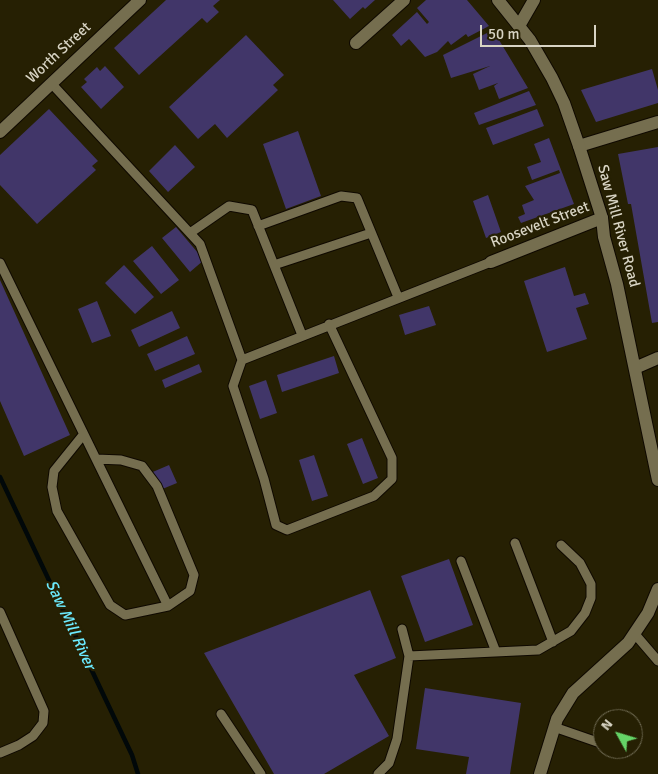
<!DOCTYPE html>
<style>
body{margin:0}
#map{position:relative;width:658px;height:774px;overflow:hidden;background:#262003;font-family:Signika,sans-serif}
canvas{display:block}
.north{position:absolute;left:593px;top:709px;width:50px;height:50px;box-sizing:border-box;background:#262003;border:1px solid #6d6850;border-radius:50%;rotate:309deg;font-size:14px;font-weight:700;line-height:20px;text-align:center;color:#d8d4c4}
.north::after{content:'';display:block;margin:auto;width:18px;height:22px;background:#65d467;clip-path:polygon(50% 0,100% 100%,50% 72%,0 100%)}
.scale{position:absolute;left:480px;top:25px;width:116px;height:22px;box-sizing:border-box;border:2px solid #d8d4c4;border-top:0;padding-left:6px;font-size:15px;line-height:18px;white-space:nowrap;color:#d8d4c4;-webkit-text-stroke:4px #262003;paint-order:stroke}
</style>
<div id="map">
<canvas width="658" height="774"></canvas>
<div class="north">N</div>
<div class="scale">50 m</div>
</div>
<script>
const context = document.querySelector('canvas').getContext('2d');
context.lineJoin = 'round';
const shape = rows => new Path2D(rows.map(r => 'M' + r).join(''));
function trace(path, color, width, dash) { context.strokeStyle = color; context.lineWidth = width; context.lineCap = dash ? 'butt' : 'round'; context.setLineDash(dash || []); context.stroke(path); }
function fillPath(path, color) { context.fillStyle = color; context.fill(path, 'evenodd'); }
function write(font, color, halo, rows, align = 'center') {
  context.font = font + ' Signika,sans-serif'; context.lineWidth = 4.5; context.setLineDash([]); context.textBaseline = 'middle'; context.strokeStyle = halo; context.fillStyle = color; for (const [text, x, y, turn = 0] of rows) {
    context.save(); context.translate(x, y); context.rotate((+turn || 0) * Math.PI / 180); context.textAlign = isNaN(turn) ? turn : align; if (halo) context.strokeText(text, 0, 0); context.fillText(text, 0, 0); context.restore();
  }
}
trace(shape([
 [0,477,132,755,138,774]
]), '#010809', 4.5);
fillPath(shape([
 [166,0,220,0,213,6,219,12,207,23,202,18,139,75,114,48],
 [333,0,375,0,365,9,363,7,350,19],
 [426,0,467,0,489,26,468,37,466,34,451,45,448,41,437,52,425,57,409,39,401,46,392,35,417,12,427,24,429,22,417,8],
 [493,30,528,88,499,99,494,86,498,83,479,90,473,74,490,66,451,78,443,55],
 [246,35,284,75,273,85,278,90,227,138,215,124,198,139,169,107],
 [105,66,124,87,101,109,81,87,87,82,84,79,97,67,100,71],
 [652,69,658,90,658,103,596,122,581,90],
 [529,91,536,105,479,125,474,113],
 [49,109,98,161,92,166,96,170,37,224,0,185,0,155],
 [537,109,544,126,493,145,486,128],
 [298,131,321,196,286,209,263,144],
 [549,138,574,204,521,223,518,217,525,214,522,205,534,200,525,186,560,173,559,170,532,180,527,167,541,162,534,144],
 [175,145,195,167,168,192,149,171],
 [658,147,658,322,652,323,631,204,628,204,618,154],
 [488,195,501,232,486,238,473,201],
 [176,227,204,260,190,272,162,238],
 [152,246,179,280,161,294,133,261],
 [124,265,154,297,135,314,105,283],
 [565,267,574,296,585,293,589,304,576,308,587,339,547,352,524,281],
 [0,280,70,435,24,456,0,401],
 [97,301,111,336,92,343,78,309],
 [429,306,436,325,405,335,399,315],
 [172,311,180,328,139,347,131,330],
 [187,336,195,354,155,371,147,354],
 [334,356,339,373,282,392,277,375],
 [199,364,202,372,165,388,162,380],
 [266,380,277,413,260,419,249,386],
 [362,438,378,478,363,484,347,444],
 [314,455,328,496,312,501,299,460],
 [169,465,177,483,155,492,148,474],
 [449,559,473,625,425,642,401,576],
 [370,590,396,658,354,675,389,736,324,774,274,774,204,653],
 [425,688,521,703,510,774,466,774,469,757,416,749]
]), '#413669');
const service = shape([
 [51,83,200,244,242,360,233,386,264,479,276,525,287,530,374,496,392,479,392,458,329,324],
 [258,226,341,196,357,198,398,297],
 [190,233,229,206,252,210,302,335],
 [0,263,168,606],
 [274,265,371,233],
 [242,360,491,262],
 [83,435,54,471,52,487,57,511,110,605,125,615,168,606,190,591,194,575,157,486,142,466,121,460,96,459],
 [515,543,553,642],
 [461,561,496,652],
 [0,612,44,711,43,723,33,736,19,745,0,753],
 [634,633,658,661],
 [409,656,538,650,571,631,585,613,591,598,591,584,580,563,561,545],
 [221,714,261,774],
 [554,727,603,744],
 [378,774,389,763,397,739,409,656,402,629]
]);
const minor = shape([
 [356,43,404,0],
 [0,132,140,0],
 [579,146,658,122],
 [491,262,602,218]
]);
const tertiary = shape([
 [519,26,534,0],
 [635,368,658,358]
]);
const secondary = shape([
 [498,0,530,40,552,78,564,103,579,146,602,218,604,237,617,284,658,480],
 [540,774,557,719,573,693,628,643,648,613,658,589]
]);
trace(service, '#0f0900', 11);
trace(minor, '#0f0900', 14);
trace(tertiary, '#0f0900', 14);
trace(secondary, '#0f0900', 14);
trace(service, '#756e4f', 9);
trace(minor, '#756e4f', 12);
trace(tertiary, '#756e4f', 12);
trace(secondary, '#756e4f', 12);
write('15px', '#d8d4c4', '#262003', [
 ["Worth Street",59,53,-43],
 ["Roosevelt Street",540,225,-21],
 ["Saw Mill River Road",618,226,75]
]);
write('italic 16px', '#6cebff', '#262003', [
 ["Saw Mill River",70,625,65]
]);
</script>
